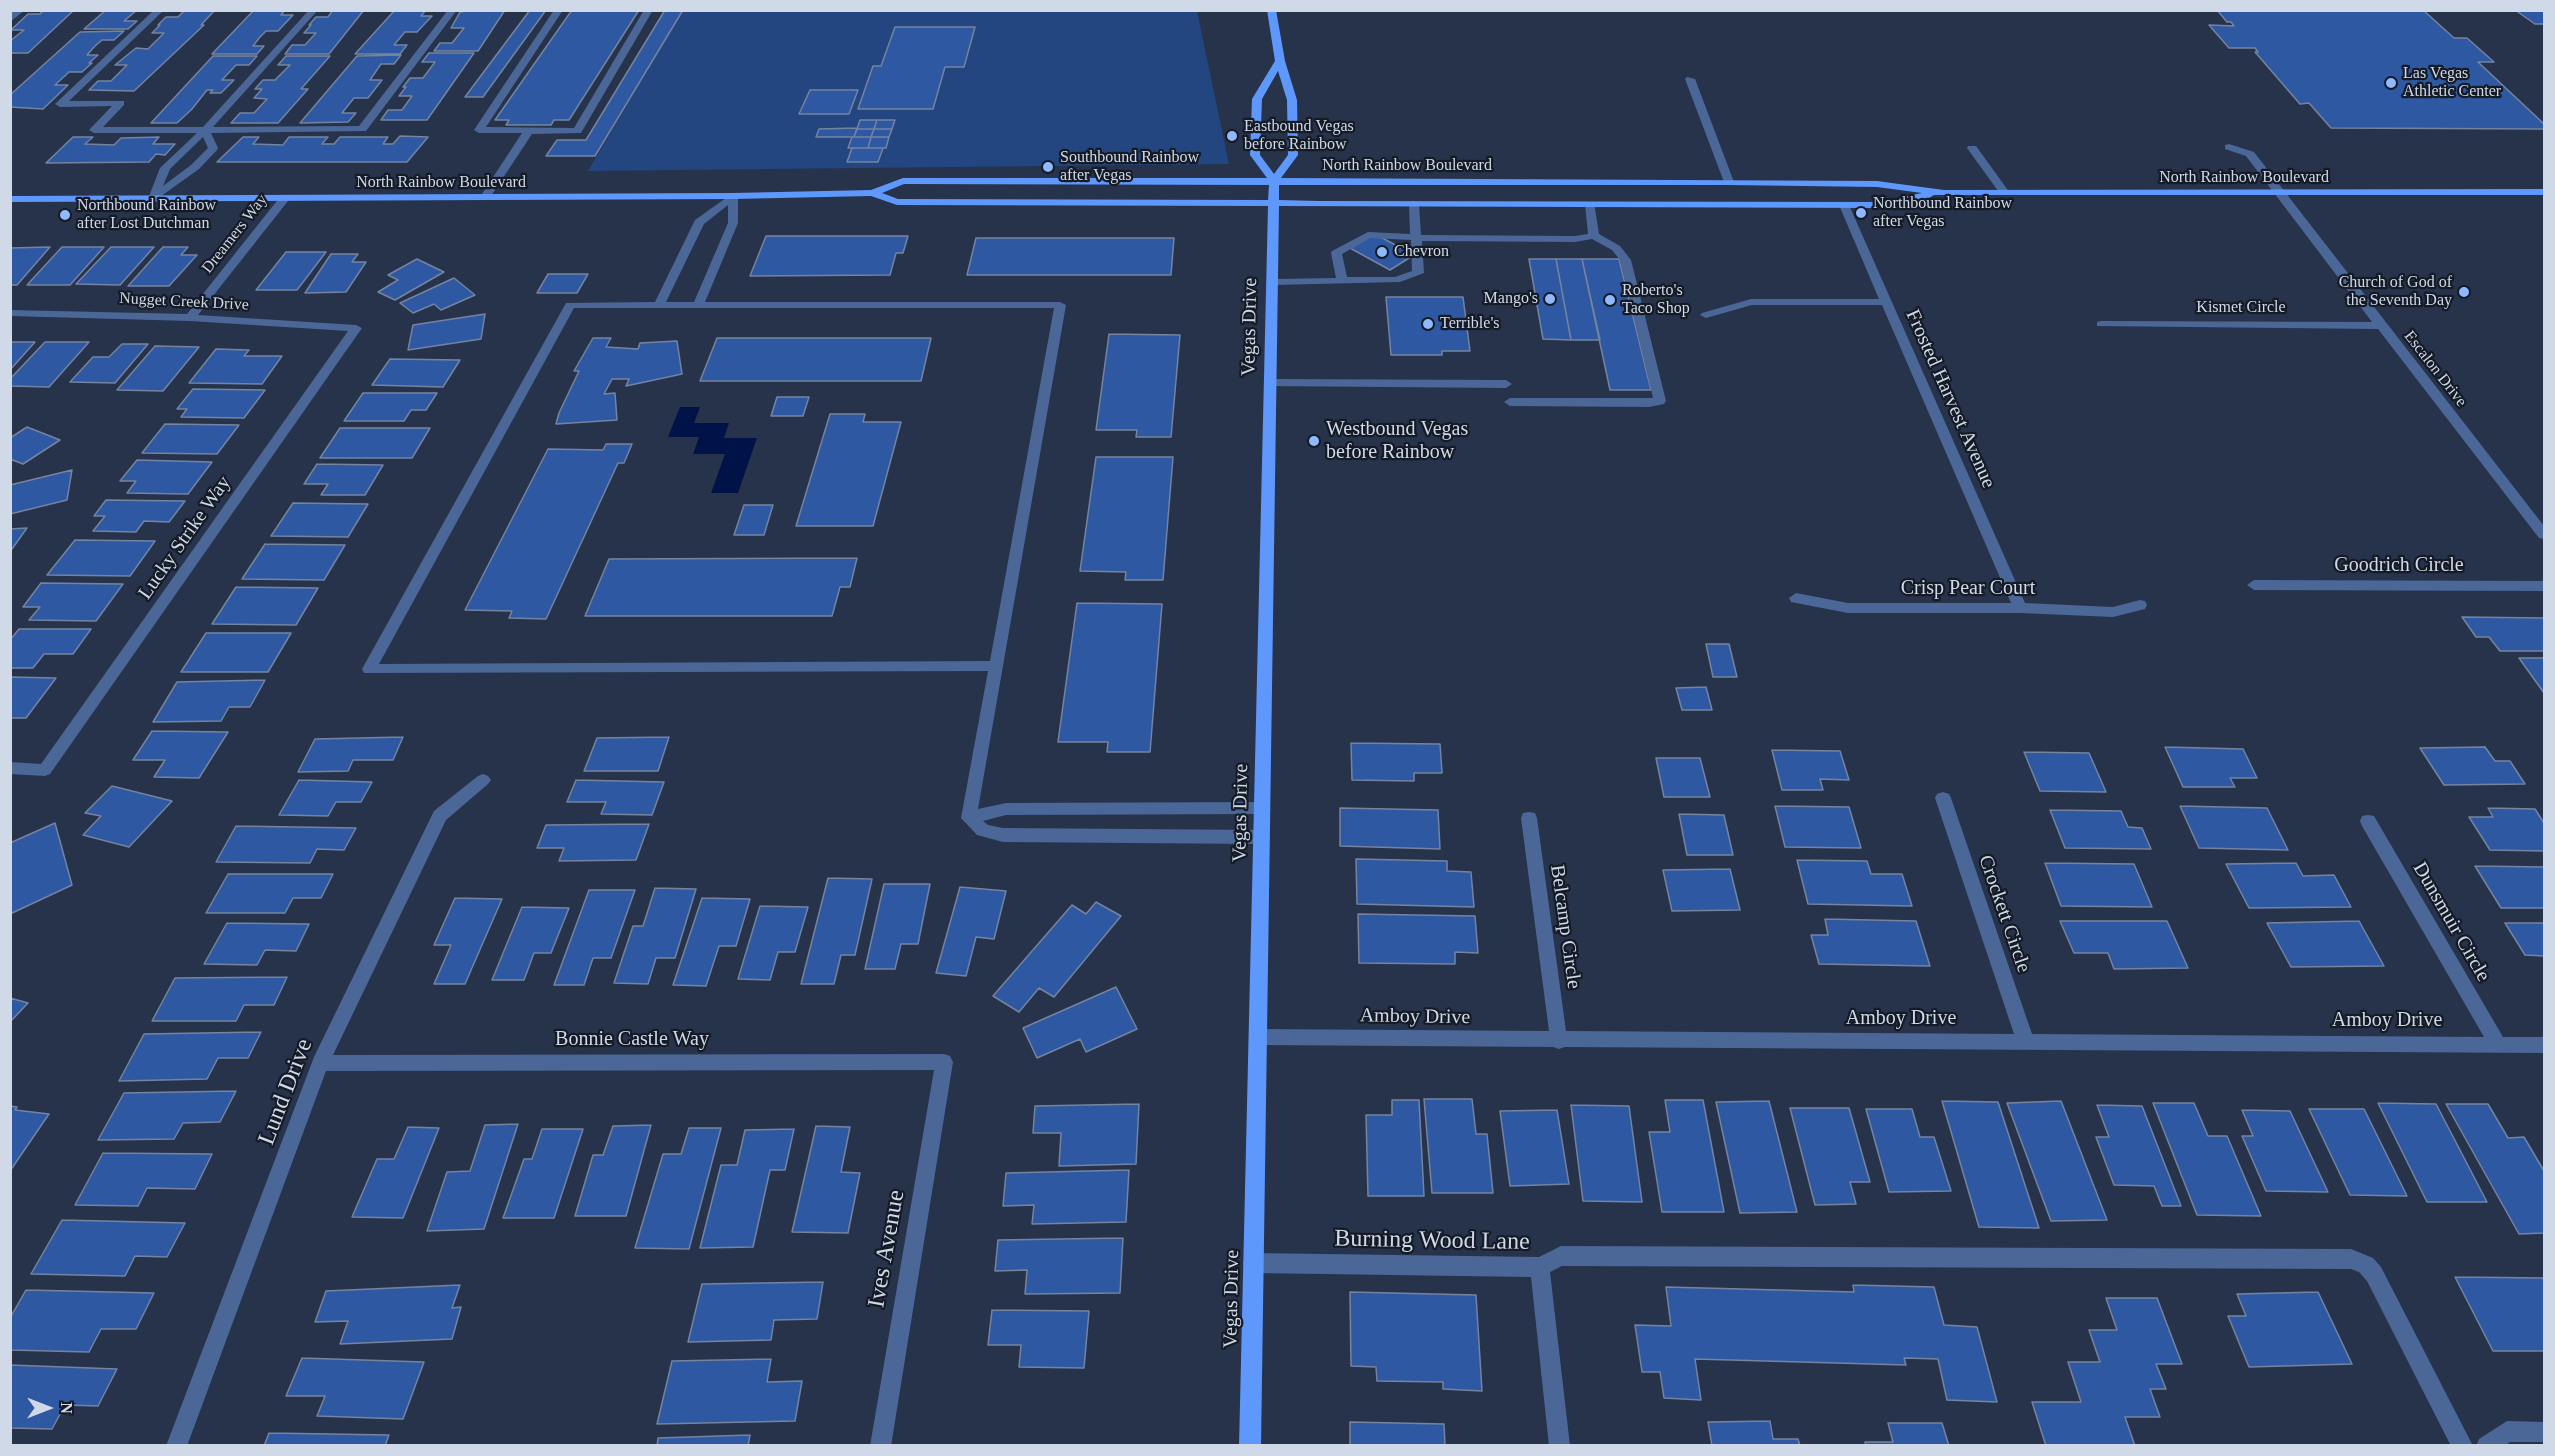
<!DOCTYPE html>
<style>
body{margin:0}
#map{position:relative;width:2555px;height:1456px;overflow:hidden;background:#26334b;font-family:"Times New Roman",serif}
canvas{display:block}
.frame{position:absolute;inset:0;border:12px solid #d0d9e8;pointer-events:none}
.north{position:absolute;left:18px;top:1378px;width:60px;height:60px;-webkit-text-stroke:4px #151b26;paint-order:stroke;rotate:90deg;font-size:16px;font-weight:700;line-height:24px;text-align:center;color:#d0d9e8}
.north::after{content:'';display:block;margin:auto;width:21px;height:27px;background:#d0d9e8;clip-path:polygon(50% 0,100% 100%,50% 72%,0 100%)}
</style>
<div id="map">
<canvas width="2555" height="1456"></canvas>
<div class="frame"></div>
<div class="north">N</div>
</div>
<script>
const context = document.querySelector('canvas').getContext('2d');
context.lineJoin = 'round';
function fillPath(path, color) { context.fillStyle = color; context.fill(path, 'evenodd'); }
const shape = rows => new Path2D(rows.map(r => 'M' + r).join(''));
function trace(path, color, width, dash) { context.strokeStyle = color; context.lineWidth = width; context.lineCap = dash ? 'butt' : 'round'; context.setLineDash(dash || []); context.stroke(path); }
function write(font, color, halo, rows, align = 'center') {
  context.font = font + ' "Times New Roman",serif'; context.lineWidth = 4.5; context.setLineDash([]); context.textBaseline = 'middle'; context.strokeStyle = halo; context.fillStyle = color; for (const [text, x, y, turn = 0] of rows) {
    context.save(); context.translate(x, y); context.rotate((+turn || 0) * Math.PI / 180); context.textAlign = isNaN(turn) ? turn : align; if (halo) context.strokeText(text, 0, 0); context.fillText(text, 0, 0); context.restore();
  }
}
fillPath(shape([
 [683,10,1197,11,1229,164,588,171]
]), '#234580');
fillPath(shape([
 [680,407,700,407,694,423,729,423,724,438,757,438,738,493,711,493,725,454,693,454,699,437,668,437]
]), '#001348');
const building = shape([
 [44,10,74,10,28,53,10,53,10,41,24,30,11,30,28,14,40,14,44,10],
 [106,10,137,10,124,21,137,21,128,29,84,29,106,10],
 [185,10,215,10,201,25,204,25,134,91,89,90,98,81,111,81,127,65,115,65,136,48,148,49,164,33,152,33,160,25,158,25,166,17,178,17,185,10],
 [254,10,285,10,281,15,293,15,278,31,266,31,260,37,253,46,264,46,257,54,212,54,254,10],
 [333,10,364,10,329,54,285,54,292,45,305,45,316,33,304,33,311,25,309,25,316,17,328,17,333,10],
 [395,10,426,10,421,16,432,16,417,32,405,32,394,45,407,45,400,54,355,54,395,10],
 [475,10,505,10,478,51,434,51,440,43,452,43,464,28,451,28,460,12,475,10],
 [530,10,546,10,483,97,465,97,530,10],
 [572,10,639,10,569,120,554,120,551,125,506,125,509,120,495,120,572,10],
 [665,10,683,10,595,156,546,156,557,140,586,140,665,10],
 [2217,10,2423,10,2454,38,2467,38,2494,62,2478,62,2544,124,2544,129,2331,128,2309,103,2300,104,2255,52,2258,52,2255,48,2229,48,2209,25,2234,26,2231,22,2227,22,2217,10],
 [2515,10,2544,10,2544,24,2535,24,2515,10],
 [895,27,975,27,964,67,945,67,933,109,858,109,873,66,881,66,895,27],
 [124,31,114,40,102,40,95,46,87,55,98,55,89,63,92,63,82,72,69,72,55,85,68,85,43,109,10,107,10,95,80,32,124,31],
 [429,53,474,53,427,120,381,120,388,110,402,110,412,96,399,96,406,87,403,87,410,78,423,78,435,62,422,62,429,53],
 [401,55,394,64,381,64,370,80,382,80,368,98,354,98,342,113,356,113,348,122,300,123,357,56,401,55],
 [213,56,257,56,249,65,236,65,222,80,234,80,221,93,210,93,213,90,207,90,192,109,177,123,151,123,213,56],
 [286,56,330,56,301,89,308,89,278,123,231,123,240,113,254,113,267,99,254,98,262,89,255,89,263,80,275,80,290,65,278,65,286,56],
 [810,90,858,90,849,114,799,114,810,90],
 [860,120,877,120,874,129,857,129,860,120],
 [877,120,895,120,892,129,874,129,877,120],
 [857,128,854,137,816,137,819,129,857,128],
 [857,129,874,129,871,137,854,137,857,129],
 [874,129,892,129,889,137,871,137,874,129],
 [400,136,428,137,407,162,217,162,243,137,259,137,253,144,283,145,289,137,328,137,322,144,334,144,340,137,388,137,383,144,393,144,400,136],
 [73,137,93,137,85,144,114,145,121,138,159,137,153,144,175,144,165,155,156,154,149,162,46,163,73,137],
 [852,137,871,137,868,148,848,148,852,137],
 [871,137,889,137,886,148,868,148,871,137],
 [852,148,883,148,878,162,847,162,852,148],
 [1375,234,1414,255,1390,270,1350,248,1375,234],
 [766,236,908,236,903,253,896,253,890,275,750,276,766,236],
 [976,238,1174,238,1171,275,967,275,976,238],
 [50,247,17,285,10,285,10,248,50,247],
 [62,247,104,247,70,285,27,285,62,247],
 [111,247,154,247,120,285,76,284,111,247],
 [163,247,188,247,181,255,197,255,169,286,128,286,163,247],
 [286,252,326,252,297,290,256,290,286,252],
 [331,254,358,254,352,262,366,262,346,292,305,293,331,254],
 [417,259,444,272,395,300,378,292,398,280,388,275,417,259],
 [1529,259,1556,259,1571,340,1543,339,1529,259],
 [1556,259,1582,259,1600,340,1571,340,1556,259],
 [1582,259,1619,259,1651,390,1610,390,1582,259],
 [548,274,588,274,577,293,537,293,548,274],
 [454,278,475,295,441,310,434,304,413,313,400,303,454,278],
 [1386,297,1463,297,1470,351,1442,351,1442,355,1391,355,1386,297],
 [485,314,481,339,408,350,413,325,485,314],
 [1109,334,1180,335,1171,437,1136,437,1137,430,1096,430,1109,334],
 [593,338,611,338,606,347,638,349,640,343,677,341,682,374,626,386,629,379,612,379,604,394,615,393,617,420,556,424,559,413,579,371,574,371,593,338],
 [717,338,931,338,921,381,700,381,717,338],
 [10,342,35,342,10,370,10,342],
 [45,342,89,342,49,387,10,386,10,379,45,342],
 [122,344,148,344,115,383,70,382,93,357,109,357,122,344],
 [155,346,199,347,163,391,117,390,155,346],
 [216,349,249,350,244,356,282,356,262,384,189,383,216,349],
 [390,359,460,360,443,387,372,385,390,359],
 [193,389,265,390,244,418,181,417,187,409,177,409,193,389],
 [363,393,437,393,426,410,411,410,404,421,344,421,363,393],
 [777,397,809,397,803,416,771,416,777,397],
 [830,414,865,414,863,422,901,422,873,526,796,526,830,414],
 [165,424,239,425,217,454,142,453,165,424],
 [27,427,60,440,23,464,10,459,10,438,27,427],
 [340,428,430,428,412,458,320,458,340,428],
 [606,444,632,444,624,463,618,463,546,619,509,618,512,611,465,610,548,449,603,450,606,444],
 [1096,457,1173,457,1163,580,1125,580,1126,572,1080,571,1096,457],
 [137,460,212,462,188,494,127,493,136,481,120,481,137,460],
 [317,464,383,465,365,495,321,495,328,484,304,484,317,464],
 [72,470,67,500,10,514,10,485,72,470],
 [106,500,185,501,169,522,144,521,136,532,93,531,105,516,94,516,106,500],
 [293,503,368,504,348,537,271,536,293,503],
 [744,505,773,505,764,535,734,535,744,505],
 [27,528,12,549,10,549,10,529,27,528],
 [75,540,155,541,130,576,47,575,75,540],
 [265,544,345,545,324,580,242,579,265,544],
 [857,558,850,587,840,587,832,616,585,616,609,559,857,558],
 [41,583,123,584,96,621,29,620,40,607,23,607,41,583],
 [236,587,318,588,296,625,212,624,236,587],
 [1077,603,1162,604,1150,752,1107,752,1108,742,1058,742,1077,603],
 [2462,617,2544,618,2544,651,2500,651,2489,637,2476,637,2462,617],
 [19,629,91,629,73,654,44,654,33,668,10,668,10,640,19,629],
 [206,633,291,633,268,672,181,672,206,633],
 [1706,644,1729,644,1737,677,1713,677,1706,644],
 [2519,658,2544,658,2544,693,2519,658],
 [10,677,56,678,26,718,10,718,10,677],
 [265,680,250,707,229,707,221,721,153,722,177,682,265,680],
 [1706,687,1712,710,1682,710,1676,688,1706,687],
 [152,731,228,732,199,778,154,777,165,760,133,760,152,731],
 [403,737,393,760,353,760,348,771,298,772,315,739,403,737],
 [669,737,658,771,584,771,597,738,669,737],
 [1351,743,1440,744,1442,773,1414,773,1414,781,1352,780,1351,743],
 [2165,747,2243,749,2257,778,2230,778,2235,787,2183,787,2165,747],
 [2485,747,2495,761,2510,761,2525,784,2444,785,2420,748,2485,747],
 [1772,750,1840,751,1849,780,1820,779,1823,790,1782,790,1772,750],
 [2024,752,2089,753,2106,792,2040,791,2024,752],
 [1656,758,1700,758,1710,797,1664,797,1656,758],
 [299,780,372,782,361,802,336,802,328,816,279,815,299,780],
 [576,780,664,782,652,815,601,814,606,802,567,802,576,780],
 [112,786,172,801,129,847,83,835,101,816,85,813,112,786],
 [1775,806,1849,807,1861,848,1785,847,1775,806],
 [2180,806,2267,808,2288,850,2199,848,2180,806],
 [1340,808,1438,810,1440,849,1340,846,1340,808],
 [2488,808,2535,809,2544,823,2544,851,2490,850,2469,817,2493,817,2488,808],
 [2050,810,2121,811,2128,827,2142,828,2151,849,2065,848,2050,810],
 [1679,814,1724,815,1733,855,1687,855,1679,814],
 [55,823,72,885,10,914,10,843,55,823],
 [649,824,636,860,559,861,564,848,537,848,546,825,649,824],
 [236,826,356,828,344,850,317,849,310,863,216,862,236,826],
 [1356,859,1447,861,1447,871,1471,872,1474,907,1357,904,1356,859],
 [1797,860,1867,861,1871,874,1902,874,1912,906,1808,904,1797,860],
 [2045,863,2134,864,2152,907,2061,906,2045,863],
 [2296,863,2303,876,2334,875,2351,907,2249,908,2226,864,2296,863],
 [2475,866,2544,867,2544,908,2501,908,2475,866],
 [1730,869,1740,910,1672,911,1663,870,1730,869],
 [228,874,333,874,321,898,293,898,285,913,206,913,228,874],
 [828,878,872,879,855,955,841,955,834,984,801,984,828,878],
 [884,884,930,884,918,944,901,944,895,969,865,969,884,884],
 [960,887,1006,891,994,939,976,937,966,976,936,973,960,887],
 [655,888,696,889,675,958,656,958,648,984,614,983,633,926,643,926,655,888],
 [589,890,635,890,611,958,593,958,584,985,554,985,589,890],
 [455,898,502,899,465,984,434,984,451,945,434,945,455,898],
 [702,898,750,899,736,946,719,946,706,986,673,985,702,898],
 [1096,902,1121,916,1054,997,1039,988,1019,1012,993,996,1072,905,1086,914,1096,902],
 [760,906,808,907,795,952,778,952,770,980,738,979,760,906],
 [522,907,569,908,551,953,534,953,524,980,492,980,522,907],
 [1358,914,1475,916,1478,953,1455,952,1455,964,1359,963,1358,914],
 [1825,919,1916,921,1930,966,1819,964,1811,935,1828,935,1825,919],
 [2060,921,2167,921,2188,968,2114,969,2108,953,2074,953,2060,921],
 [2359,921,2384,966,2291,967,2267,923,2359,921],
 [227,923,309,924,296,951,265,950,257,965,204,964,227,923],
 [2505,923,2544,923,2544,956,2525,955,2505,923],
 [287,977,274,1005,244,1005,236,1021,152,1021,175,978,287,977],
 [1116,987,1137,1029,1086,1052,1080,1039,1037,1058,1023,1028,1116,987],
 [10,998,28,1003,10,1022,10,998],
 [261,1032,248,1058,218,1058,207,1079,119,1081,144,1034,261,1032],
 [236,1091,220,1122,183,1123,174,1139,98,1140,124,1093,236,1091],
 [1424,1099,1472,1099,1476,1134,1487,1134,1493,1193,1432,1193,1424,1099],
 [1392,1100,1419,1100,1424,1196,1368,1196,1366,1115,1392,1115,1392,1100],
 [1665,1100,1703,1100,1724,1212,1662,1212,1649,1132,1670,1132,1665,1100],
 [1769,1101,1797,1212,1740,1213,1716,1102,1769,1101],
 [1942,1101,1998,1102,2039,1228,1979,1227,1942,1101],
 [2061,1101,2107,1220,2051,1221,2007,1103,2061,1101],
 [2153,1103,2194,1103,2208,1136,2227,1136,2261,1216,2197,1215,2153,1103],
 [2378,1103,2436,1104,2487,1202,2427,1202,2378,1103],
 [1139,1104,1136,1164,1059,1166,1061,1133,1033,1133,1035,1106,1139,1104],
 [2446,1104,2488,1104,2508,1138,2524,1137,2544,1171,2544,1233,2519,1234,2446,1104],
 [1571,1105,1629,1106,1642,1202,1583,1201,1571,1105],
 [2097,1105,2142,1106,2181,1206,2162,1206,2154,1186,2114,1185,2096,1137,2109,1137,2097,1105],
 [10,1106,17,1107,15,1110,49,1114,10,1171,10,1106],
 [1790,1108,1849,1108,1870,1182,1850,1182,1856,1204,1815,1205,1790,1108],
 [1866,1109,1912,1109,1920,1137,1934,1137,1951,1191,1889,1192,1866,1109],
 [2309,1109,2364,1109,2407,1196,2350,1195,2309,1109],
 [1557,1110,1569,1184,1510,1186,1500,1111,1557,1110],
 [2242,1110,2290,1111,2328,1192,2266,1191,2242,1136,2253,1136,2242,1110],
 [518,1124,484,1229,427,1231,447,1172,470,1171,485,1125,518,1124],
 [651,1125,626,1216,575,1216,593,1155,603,1155,613,1126,651,1125],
 [816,1126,850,1127,841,1172,860,1173,848,1233,792,1232,816,1126],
 [408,1127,439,1128,403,1218,352,1217,377,1159,394,1159,408,1127],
 [689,1128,721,1128,689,1249,635,1248,663,1154,681,1154,689,1128],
 [542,1129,583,1129,554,1218,503,1218,524,1159,532,1159,542,1129],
 [794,1129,785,1170,770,1170,753,1247,700,1248,721,1165,737,1165,745,1130,794,1129],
 [103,1153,212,1154,195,1189,147,1188,138,1206,75,1205,103,1153],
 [1129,1170,1126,1222,1032,1224,1034,1205,1003,1206,1006,1173,1129,1170],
 [62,1220,185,1223,167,1257,135,1256,125,1276,31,1274,62,1220],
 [1123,1238,1120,1293,1025,1294,1027,1270,995,1271,998,1240,1123,1238],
 [2455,1277,2544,1278,2544,1351,2493,1351,2455,1277],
 [823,1282,817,1319,774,1320,771,1340,688,1342,702,1284,823,1282],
 [460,1285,452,1308,461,1307,452,1339,340,1344,348,1321,315,1322,326,1291,460,1285],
 [1853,1285,1934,1287,1944,1325,1977,1327,1997,1402,1947,1400,1938,1359,1904,1358,1906,1365,1695,1359,1701,1400,1664,1398,1660,1372,1642,1372,1635,1325,1671,1326,1666,1287,1854,1292,1853,1285],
 [26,1290,154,1293,136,1329,101,1329,89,1352,10,1350,10,1318,26,1290],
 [1350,1292,1476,1295,1482,1391,1443,1389,1443,1382,1377,1381,1376,1367,1351,1366,1350,1292],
 [2318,1292,2352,1364,2249,1367,2228,1316,2246,1316,2237,1294,2318,1292],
 [2106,1298,2157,1298,2182,1364,2156,1364,2166,1389,2150,1389,2160,1417,2125,1417,2135,1446,2046,1446,2032,1402,2081,1402,2068,1362,2100,1362,2089,1330,2117,1330,2106,1298],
 [992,1310,1089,1311,1084,1368,1019,1367,1021,1345,988,1345,992,1310],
 [302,1358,424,1362,403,1419,317,1416,325,1396,286,1396,302,1358],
 [771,1359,767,1382,802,1381,795,1421,657,1424,672,1361,771,1359],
 [10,1365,117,1369,98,1406,65,1405,52,1429,10,1428,10,1365],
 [1770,1421,1773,1439,1798,1439,1800,1446,1712,1446,1708,1422,1770,1421],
 [1350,1422,1444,1424,1445,1446,1350,1446,1350,1422],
 [1888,1423,1942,1423,1949,1446,1866,1446,1865,1442,1893,1442,1888,1423],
 [269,1433,389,1435,385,1446,264,1446,269,1433],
 [750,1435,748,1446,657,1446,658,1438,750,1435]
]);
fillPath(building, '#2f58a2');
trace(building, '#7484a0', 1.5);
fillPath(shape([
 [15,10,25,10,10,22,10,14,15,10],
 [154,10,164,10,69,101,124,101,124,105,103,127,203,127,309,10,318,10,213,127,359,126,448,10,457,10,366,131,211,133,218,148,217,150,199,169,153,202,148,199,160,168,197,133,94,133,89,130,112,106,60,107,55,104,154,10],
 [203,137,208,148,191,165,163,186,170,169,203,137],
 [554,10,563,10,486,127,574,128,644,10,653,10,581,133,532,134,489,199,481,199,480,197,522,133,479,133,474,130,554,10],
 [1687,77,1695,79,1734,182,1733,184,1724,182,1685,79,1687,77],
 [2229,144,2254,152,2544,526,2544,539,2539,538,2378,329,2097,326,2097,322,2101,321,2372,322,2246,156,2225,149,2225,145,2229,144],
 [1968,146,1976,146,2010,193,2009,195,2001,195,1967,148,1968,146],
 [733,193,738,196,738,223,705,302,1060,302,1066,305,978,809,1006,803,1262,802,1268,803,1270,808,1268,813,1262,814,1006,815,983,821,988,825,1003,828,1262,830,1268,832,1270,837,1268,842,1262,844,1003,842,977,835,961,818,988,671,364,673,362,669,566,303,655,302,695,220,733,193],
 [728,205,728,223,694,302,666,302,704,224,728,205],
 [574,308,1054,308,990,661,379,664,574,308],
 [284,196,289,199,288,201,198,315,356,325,362,328,50,774,45,776,10,774,10,762,41,764,348,331,190,321,10,316,10,310,187,314,280,197,284,196],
 [1414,201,1419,204,1421,235,1575,236,1588,234,1585,204,1594,202,1599,234,1620,246,1631,260,1666,401,1664,404,1649,407,1510,406,1504,402,1510,398,1653,398,1620,260,1612,250,1592,239,1575,242,1422,241,1424,273,1400,282,1272,285,1266,282,1272,279,1336,278,1331,253,1332,251,1368,232,1410,234,1409,204,1414,201],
 [1370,238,1411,240,1412,271,1395,277,1347,277,1342,254,1370,238],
 [1844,202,1849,205,2025,603,2113,607,2140,600,2145,601,2147,605,2145,609,2113,617,2020,613,1848,613,1791,602,1789,598,1796,593,1848,603,2011,603,1882,305,1752,305,1706,318,1700,315,1702,313,1751,299,1879,299,1839,205,1844,202],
 [1270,379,1506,380,1512,384,1506,388,1266,386,1264,383,1270,379],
 [2254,580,2544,581,2544,591,2254,590,2247,585,2254,580],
 [483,774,488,776,491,780,488,784,446,820,333,1055,944,1054,950,1056,953,1062,891,1446,870,1446,934,1070,326,1071,187,1446,166,1446,314,1057,434,811,478,776,483,774],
 [1943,792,1949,794,1951,798,2032,1034,2484,1037,2362,826,2360,821,2362,816,2368,815,2374,816,2503,1037,2544,1037,2544,1053,1565,1047,1559,1049,1553,1047,1258,1045,1252,1043,1249,1037,1252,1031,1258,1029,1549,1031,1521,818,1523,813,1529,812,1535,813,1537,818,1566,1031,2014,1034,1935,798,1937,794,1943,792],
 [1561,1246,2351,1249,2373,1258,2381,1267,2473,1446,2451,1446,2367,1281,2359,1272,2351,1269,1562,1266,1550,1272,1570,1446,1549,1446,1531,1277,1253,1273,1246,1270,1243,1263,1246,1256,1253,1253,1539,1257,1561,1246],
 [2507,1421,2544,1422,2544,1442,2510,1442,2505,1446,2476,1446,2479,1439,2507,1421]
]), '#4b6798');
fillPath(shape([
 [1267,10,1276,10,1285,61,1297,100,1298,155,1281,178,1877,181,1944,190,2544,189,2544,195,1934,195,1929,198,1878,208,1279,206,1261,1446,1239,1446,1268,206,897,205,871,196,733,199,10,202,10,196,733,193,871,190,903,178,1267,178,1250,155,1252,99,1275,61,1267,10],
 [1278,71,1287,100,1288,155,1274,174,1260,155,1262,99,1278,71],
 [904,184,1269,185,1268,200,898,199,882,193,904,184],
 [1279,185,1729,185,1877,187,1922,193,1878,202,1320,201,1279,200,1279,185]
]), '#5f98fc');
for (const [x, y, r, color] of [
 [2391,83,6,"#90b8fd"],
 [1232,136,6,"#90b8fd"],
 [1048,167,6,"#90b8fd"],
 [1861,213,6,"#90b8fd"],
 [65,215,6,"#90b8fd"],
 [1382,252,6,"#90b8fd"],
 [2464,292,6,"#90b8fd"],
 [1550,299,6,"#90b8fd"],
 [1610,300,6,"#90b8fd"],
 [1428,324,6,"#90b8fd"],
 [1314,441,6,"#90b8fd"]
]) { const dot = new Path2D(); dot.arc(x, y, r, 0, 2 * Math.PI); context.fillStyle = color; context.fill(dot); trace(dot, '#151b26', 2); }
write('16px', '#d0d9e8', '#151b26', [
 ["Las Vegas",2403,74],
 ["Athletic Center",2403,92],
 ["Eastbound Vegas",1244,127],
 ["before Rainbow",1244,145],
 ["Southbound Rainbow",1060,158],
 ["after Vegas",1060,176],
 ["Northbound Rainbow",1873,204],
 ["after Vegas",1873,222],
 ["Northbound Rainbow",77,206],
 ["after Lost Dutchman",77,224],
 ["Chevron",1394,252],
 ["Church of God of",2452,283,"right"],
 ["the Seventh Day",2452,301,"right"],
 ["Roberto's",1622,291],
 ["Taco Shop",1622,309],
 ["Mango's",1538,299,"right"],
 ["Terrible's",1440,324]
], 'left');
write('16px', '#d0d9e8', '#151b26', [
 ["North Rainbow Boulevard",1407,166],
 ["North Rainbow Boulevard",2244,178],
 ["North Rainbow Boulevard",441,183],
 ["Dreamers Way",235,234,-52],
 ["Nugget Creek Drive",184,302,3],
 ["Kismet Circle",2241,308],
 ["Escalon Drive",2435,369,52]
]);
write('20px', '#d0d9e8', '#151b26', [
 ["Vegas Drive",1250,327,-89],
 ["Frosted Harvest Avenue",1950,399,66],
 ["Lucky Strike Way",185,538,-55],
 ["Goodrich Circle",2399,566],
 ["Crisp Pear Court",1968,589],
 ["Vegas Drive",1241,813,-89],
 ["Crockett Circle",2004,914,71],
 ["Dunsmuir Circle",2451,922,60],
 ["Belcamp Circle",1565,927,82],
 ["Amboy Drive",1415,1017,1],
 ["Amboy Drive",1901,1019],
 ["Amboy Drive",2387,1021],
 ["Bonnie Castle Way",632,1040],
 ["Vegas Drive",1232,1299,-89]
]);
write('20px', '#d0d9e8', '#151b26', [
 ["Westbound Vegas",1326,430],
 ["before Rainbow",1326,453]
], 'left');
write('24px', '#d0d9e8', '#151b26', [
 ["Lund Drive",286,1092,-69],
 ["Burning Wood Lane",1432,1241,1],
 ["Ives Avenue",887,1249,-80]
]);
</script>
